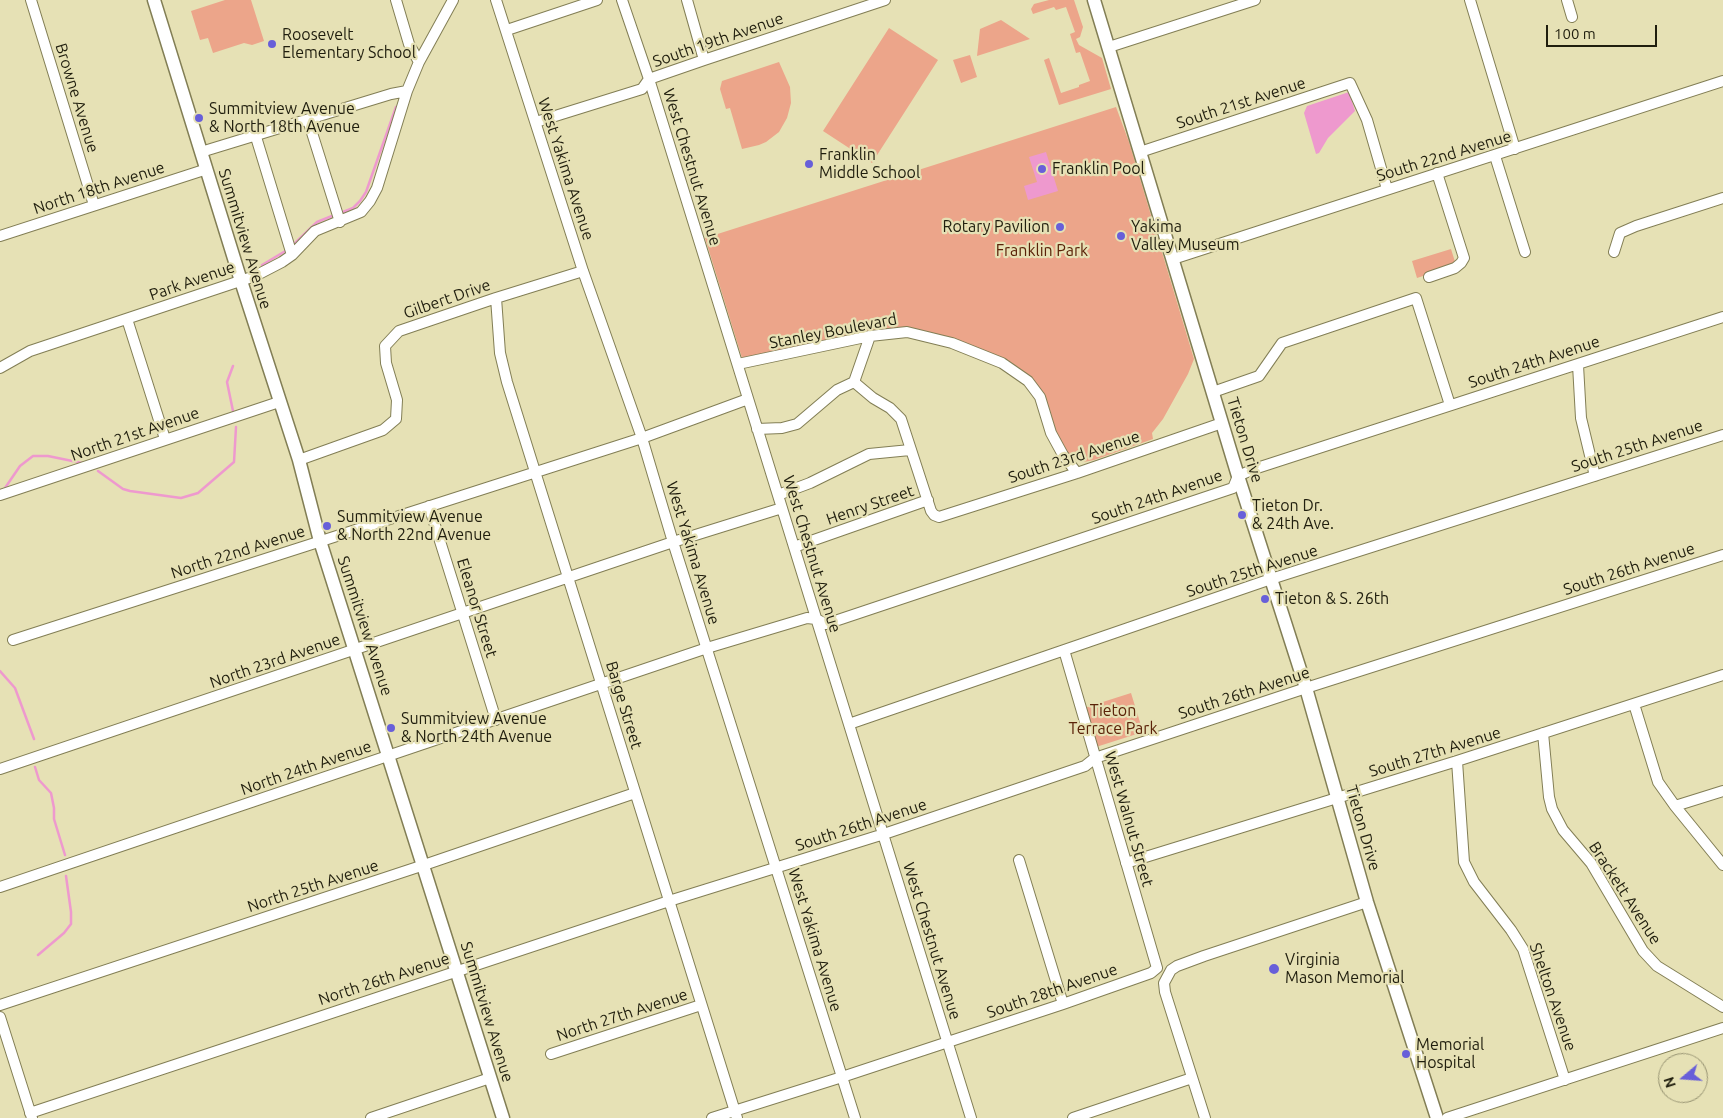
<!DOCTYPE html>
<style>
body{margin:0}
#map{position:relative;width:1723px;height:1118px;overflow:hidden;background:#e6e1b5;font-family:Ubuntu,sans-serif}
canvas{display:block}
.north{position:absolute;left:1658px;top:1053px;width:50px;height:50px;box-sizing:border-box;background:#e6e1b5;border:1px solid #979372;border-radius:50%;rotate:252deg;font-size:14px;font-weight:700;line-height:20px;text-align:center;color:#201e0e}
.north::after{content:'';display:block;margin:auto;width:18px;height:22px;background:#685fd9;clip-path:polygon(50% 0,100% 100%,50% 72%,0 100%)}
.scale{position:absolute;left:1546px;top:25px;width:111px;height:22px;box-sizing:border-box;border:2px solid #201e0e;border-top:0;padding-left:6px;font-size:15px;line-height:18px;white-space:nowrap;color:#201e0e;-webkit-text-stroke:4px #e6e1b5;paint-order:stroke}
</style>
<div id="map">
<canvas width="1723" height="1118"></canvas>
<div class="north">N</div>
<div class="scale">100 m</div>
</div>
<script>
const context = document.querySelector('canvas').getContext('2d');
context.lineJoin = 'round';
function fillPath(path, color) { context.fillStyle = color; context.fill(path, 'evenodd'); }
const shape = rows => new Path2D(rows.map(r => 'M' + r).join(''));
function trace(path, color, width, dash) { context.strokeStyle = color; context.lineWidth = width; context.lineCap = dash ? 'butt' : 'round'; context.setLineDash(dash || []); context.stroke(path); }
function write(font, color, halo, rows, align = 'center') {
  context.font = font + ' Ubuntu,sans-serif'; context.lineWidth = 4.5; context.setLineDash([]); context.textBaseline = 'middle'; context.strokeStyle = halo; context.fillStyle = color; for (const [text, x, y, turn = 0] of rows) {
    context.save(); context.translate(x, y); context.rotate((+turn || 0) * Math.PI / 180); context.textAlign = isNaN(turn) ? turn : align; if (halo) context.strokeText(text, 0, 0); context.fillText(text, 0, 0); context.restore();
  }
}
fillPath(shape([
 [225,0,251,0,264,41,252,45,244,43,213,53,208,38,200,40,191,11],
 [1049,0,1074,0,1083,27,1080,37,1076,39,1079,45,1102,58,1111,89,1059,105,1044,60,1049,58,1061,93,1079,87,1079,85,1090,81,1080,52,1076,53,1070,34,1075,32,1066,7,1056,10,1054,7,1033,14,1031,9,1034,4],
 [1001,20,1030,39,977,56,980,29],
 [889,28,938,60,872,163,823,131],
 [970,55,977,77,961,83,953,60],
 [779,62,790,87,791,103,787,118,779,132,766,142,759,145,742,149,730,108,726,109,720,89,722,81],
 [1116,107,1129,142,1194,359,1188,374,1163,419,1152,433,1153,439,1094,460,1084,462,1077,461,1069,456,1057,437,1029,377,1009,361,913,328,892,329,742,358,705,238],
 [1451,249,1456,265,1417,278,1412,261],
 [1131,693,1143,732,1096,747,1084,708]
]), '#eca58a');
fillPath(shape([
 [1349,92,1355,111,1328,138,1319,153,1316,154,1304,113,1307,106],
 [1046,152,1058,191,1028,200,1024,186,1037,182,1029,157]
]), '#ee99ce');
trace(shape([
 [343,212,353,208,360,201,366,192,396,107],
 [293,245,317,222,332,216],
 [262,265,287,250],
 [233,366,227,382,233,411],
 [98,471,123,489,130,491,181,498,198,493,234,462,236,427],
 [5,488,20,466,33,456,48,456,82,463],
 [0,671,15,688,34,739],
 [35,767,39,780,51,793,54,808,54,819,65,855],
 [38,955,64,933,71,924,71,912,66,876]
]), '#ee99ce', 2.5);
const minor = shape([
 [31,0,94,205],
 [396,0,409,44,419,62],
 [496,0,583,271,642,438,673,542,855,1118],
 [622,0,649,79,971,1118],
 [687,0,704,60],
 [1470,0,1515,149],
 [1567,0,1572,17],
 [507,30,597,0],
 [1109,47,1255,0],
 [308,120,340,222],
 [536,122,642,89,649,79,704,60,885,0],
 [256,137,292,255],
 [201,152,391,94,407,91],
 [1140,152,1350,83,1367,120,1387,189],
 [1495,156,1525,252],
 [0,236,207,169],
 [1614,252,1620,233,1636,226,1723,198],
 [1173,259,1723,81],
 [1429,277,1455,268,1461,263,1464,258,1437,173],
 [496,298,500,353,507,382,737,1118],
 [127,319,165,439],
 [870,336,854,382,873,398,890,408,901,419,931,511,934,515,939,517,1077,473,1222,423],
 [738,364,870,336,907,332,952,343,1002,363,1028,381,1040,397,1051,433,1063,455,1077,473],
 [1578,365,1581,418,1595,476],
 [0,368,30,351,255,276,282,262,292,255,315,231,361,212,370,201,377,188,407,91,419,62,453,0],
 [1213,392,1259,376,1282,343,1416,298,1450,405],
 [757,429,782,428,797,424,837,390,854,382],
 [299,460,383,430,396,419,397,400,386,363,385,346,399,331,496,298,583,271],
 [0,495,279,402],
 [778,495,810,483,869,454,910,450],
 [429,506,496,720],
 [794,547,928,500],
 [13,640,642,438,748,399],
 [1634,704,1658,782,1675,806,1723,865],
 [849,724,1271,579,1723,435],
 [1543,733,1549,797,1552,809,1563,830,1591,863,1643,951,1657,966,1723,1007],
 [1457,761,1464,862,1474,882,1511,930,1523,949,1565,1080],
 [0,769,673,542,782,508],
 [1675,806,1723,791],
 [1019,860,1063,1004],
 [1126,863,1457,761,1723,675],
 [0,887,707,648,807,618,816,619,826,624,1233,488,1238,476,1254,469,1723,317],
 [0,1005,424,865,635,793],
 [0,1017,32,1118],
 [551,1054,701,1005],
 [30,1113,669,901,884,834,1085,766,1095,758,1306,688,1723,555],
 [371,1118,490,1078],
 [712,1118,842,1077,1063,1004,1151,973,1157,968,1064,650],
 [1073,1118,1192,1078],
 [1205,1118,1165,992,1164,983,1171,970,1177,966,1204,956,1367,902],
 [1447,1118,1723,1028]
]);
const major = shape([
 [154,0,241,281,299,460,320,541,503,1118],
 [1094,0,1238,476,1306,688,1367,902,1437,1118]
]);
trace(minor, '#827e55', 12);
trace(major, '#827e55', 15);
trace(minor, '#fff', 10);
trace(major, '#fff', 12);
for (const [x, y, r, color] of [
 [272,44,5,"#685fd9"],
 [199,118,5,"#685fd9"],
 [809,164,5,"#685fd9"],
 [1042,169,5,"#685fd9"],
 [1060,227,5,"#685fd9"],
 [1121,236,5,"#685fd9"],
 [1242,515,5,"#685fd9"],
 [327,526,5,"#685fd9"],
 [1265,599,5,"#685fd9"],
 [391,728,5,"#685fd9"],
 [1274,969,6,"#685fd9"],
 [1406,1054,5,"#685fd9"]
]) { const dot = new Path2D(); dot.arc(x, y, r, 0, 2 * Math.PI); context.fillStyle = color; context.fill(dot); trace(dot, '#e6e1b5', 2); }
write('16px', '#201e0e', '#e6e1b5', [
 ["Roosevelt",282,35],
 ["Elementary School",282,53],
 ["Summitview Avenue",209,109],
 ["& North 18th Avenue",209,127],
 ["Franklin",819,155],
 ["Middle School",819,173],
 ["Franklin Pool",1052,169],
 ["Rotary Pavilion",1050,227,"right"],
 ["Yakima",1131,227],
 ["Valley Museum",1131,245],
 ["Tieton Dr.",1252,506],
 ["& 24th Ave.",1252,524],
 ["Summitview Avenue",337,517],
 ["& North 22nd Avenue",337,535],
 ["Tieton & S. 26th",1275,599],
 ["Summitview Avenue",401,719],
 ["& North 24th Avenue",401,737],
 ["Virginia",1285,960],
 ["Mason Memorial",1285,978],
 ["Memorial",1416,1045],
 ["Hospital",1416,1063]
], 'left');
write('16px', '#201e0e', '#e6e1b5', [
 ["South 19th Avenue",718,40,-19],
 ["Browne Avenue",77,98,73],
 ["South 21st Avenue",1241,103,-18],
 ["South 22nd Avenue",1444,156,-17],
 ["West Chestnut Avenue",692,167,73],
 ["West Yakima Avenue",566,169,72],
 ["North 18th Avenue",99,188,-18],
 ["Summitview Avenue",245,239,73],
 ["Park Avenue",192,281,-19],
 ["Gilbert Drive",447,299,-19],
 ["Stanley Boulevard",833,331,-11],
 ["South 24th Avenue",1534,362,-18],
 ["North 21st Avenue",135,434,-19],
 ["Tieton Drive",1245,440,73],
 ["South 25th Avenue",1637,446,-18],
 ["South 23rd Avenue",1074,457,-18],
 ["South 24th Avenue",1157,497,-19],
 ["Henry Street",870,505,-19],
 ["North 22nd Avenue",238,552,-18],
 ["West Yakima Avenue",693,553,73],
 ["West Chestnut Avenue",812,554,73],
 ["South 26th Avenue",1629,569,-18],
 ["South 25th Avenue",1252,571,-18],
 ["Eleanor Street",477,608,73],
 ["Summitview Avenue",365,626,72],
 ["North 23rd Avenue",275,661,-19],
 ["South 26th Avenue",1244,693,-18],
 ["Barge Street",624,705,73],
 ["South 27th Avenue",1435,752,-17],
 ["North 24th Avenue",306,768,-19],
 ["West Walnut Street",1129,819,74],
 ["South 26th Avenue",861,825,-18],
 ["Tieton Drive",1363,828,74],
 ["North 25th Avenue",313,886,-18],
 ["Brackett Avenue",1625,893,57],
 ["West Yakima Avenue",815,940,73],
 ["West Chestnut Avenue",932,941,73],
 ["North 26th Avenue",384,979,-18],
 ["South 28th Avenue",1052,991,-19],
 ["Shelton Avenue",1553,997,71],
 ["Summitview Avenue",487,1012,73],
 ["North 27th Avenue",622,1015,-18]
]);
write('16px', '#5a2208', '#e6e1b5', [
 ["Franklin Park",1042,251],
 ["Tieton",1113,711],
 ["Terrace Park",1113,729]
]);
</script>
